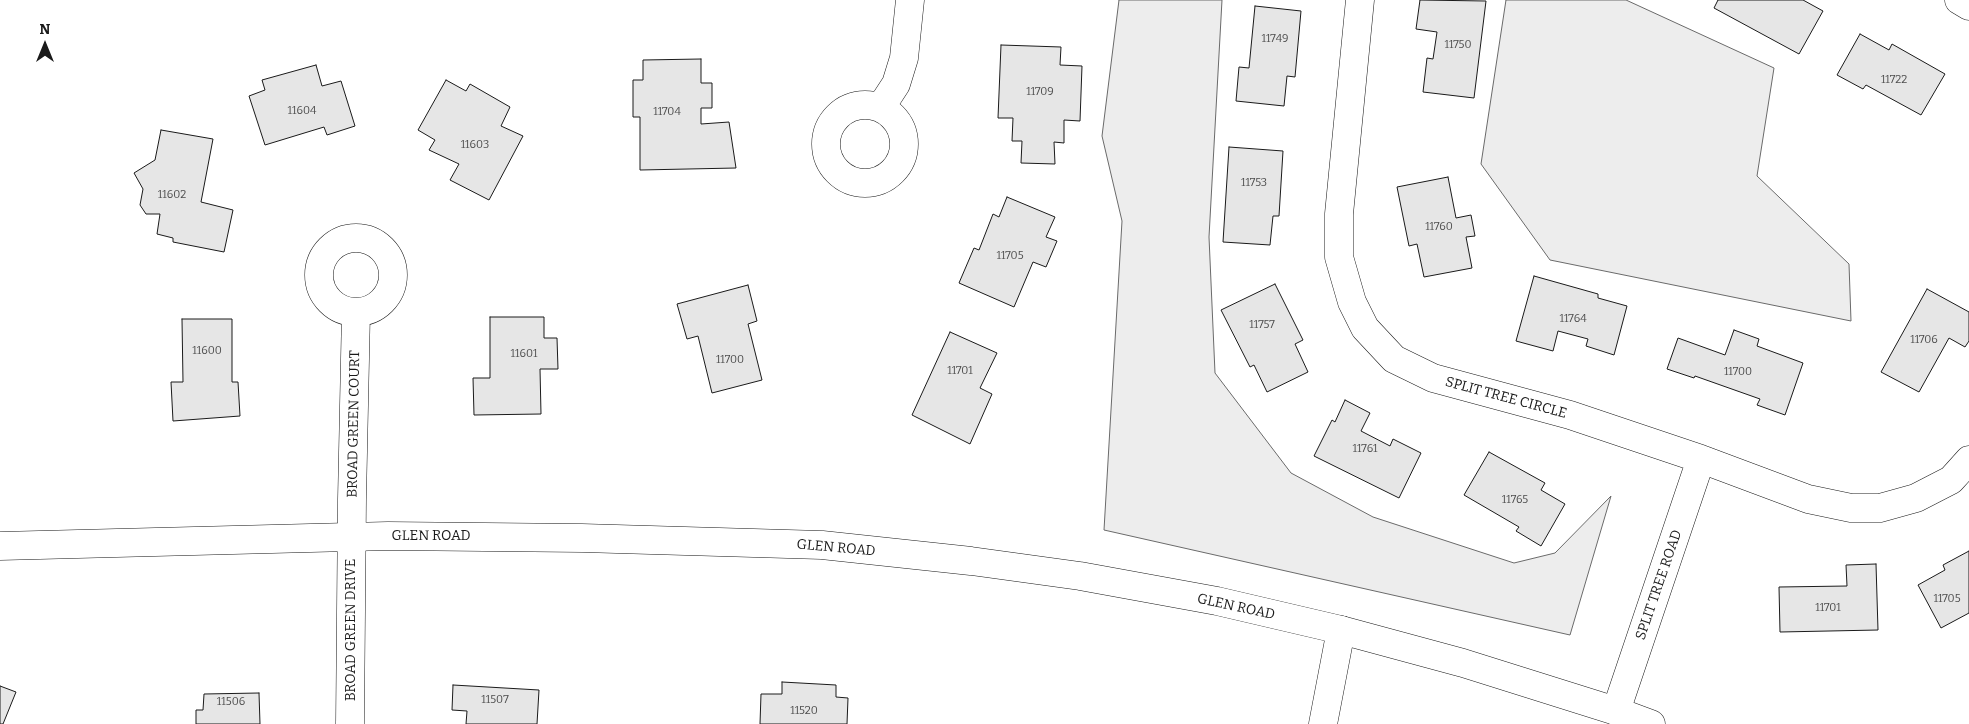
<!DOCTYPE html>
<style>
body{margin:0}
#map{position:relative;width:1969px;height:724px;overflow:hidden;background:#fff;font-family:Bitter,serif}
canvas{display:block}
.north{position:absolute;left:20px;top:20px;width:50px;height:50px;-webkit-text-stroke:4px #fff;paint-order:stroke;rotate:0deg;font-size:14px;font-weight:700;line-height:20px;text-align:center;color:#1a1a1a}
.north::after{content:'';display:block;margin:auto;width:18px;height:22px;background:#1a1a1a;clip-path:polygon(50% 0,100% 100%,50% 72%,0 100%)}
</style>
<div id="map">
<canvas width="1969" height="724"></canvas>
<div class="north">N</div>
</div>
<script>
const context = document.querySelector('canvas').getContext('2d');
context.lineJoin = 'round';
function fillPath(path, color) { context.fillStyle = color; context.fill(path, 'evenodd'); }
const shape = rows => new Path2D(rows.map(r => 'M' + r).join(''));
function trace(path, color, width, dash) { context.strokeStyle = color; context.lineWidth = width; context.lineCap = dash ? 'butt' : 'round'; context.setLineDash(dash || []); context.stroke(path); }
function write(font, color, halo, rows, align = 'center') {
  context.font = font + ' Bitter,serif'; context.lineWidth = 4; context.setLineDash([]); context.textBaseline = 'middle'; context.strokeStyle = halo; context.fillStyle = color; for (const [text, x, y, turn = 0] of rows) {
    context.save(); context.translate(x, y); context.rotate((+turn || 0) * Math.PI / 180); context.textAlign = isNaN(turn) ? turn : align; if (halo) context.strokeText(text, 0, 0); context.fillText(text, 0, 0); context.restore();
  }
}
const built = shape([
 [1119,0,1222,0,1209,237,1215,373,1291,473,1373,517,1514,563,1555,553,1611,496,1570,635,1104,530,1122,221,1102,136,1119,0],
 [1506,0,1626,0,1774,68,1757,176,1849,264,1851,321,1550,260,1481,164,1506,0]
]);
fillPath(built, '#ededed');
trace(built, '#6a6a6a', 1);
const building = shape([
 [1420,0,1486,1,1474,98,1423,92,1427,58,1433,59,1437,32,1416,29,1420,0],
 [1718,0,1803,0,1823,11,1799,54,1714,8,1718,0],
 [1255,6,1301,11,1295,77,1287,76,1284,106,1236,101,1239,67,1249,68,1255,6],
 [1860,34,1889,50,1892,44,1945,74,1921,115,1866,85,1863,89,1837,75,1860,34],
 [1001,45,1061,47,1060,65,1082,66,1080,121,1064,120,1064,143,1054,142,1055,164,1021,163,1022,141,1012,141,1013,118,998,118,1001,45],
 [701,59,701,83,712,83,712,108,701,108,701,124,729,122,736,168,640,170,640,117,633,117,633,80,643,80,643,60,701,59],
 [316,65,322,86,341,81,355,126,327,135,324,127,265,145,249,96,265,90,262,80,316,65],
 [446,80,466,91,470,84,510,107,501,126,523,136,489,200,450,180,459,164,429,150,435,140,418,130,446,80],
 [161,130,213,139,201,202,233,210,224,252,173,242,173,238,157,234,160,214,146,214,140,205,143,189,134,173,155,160,161,130],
 [1229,147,1283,151,1279,216,1273,216,1270,245,1223,242,1229,147],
 [1448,177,1456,218,1471,215,1475,236,1466,237,1472,268,1424,277,1417,244,1409,246,1397,187,1448,177],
 [1007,197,1055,217,1046,237,1057,241,1046,267,1033,262,1014,307,959,283,974,248,979,250,993,214,999,217,1007,197],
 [1534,276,1598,294,1598,298,1627,306,1614,355,1586,346,1588,339,1558,331,1553,351,1516,341,1534,276],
 [1275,284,1303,340,1295,344,1308,372,1267,392,1254,365,1250,367,1221,310,1275,284],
 [748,285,757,321,748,324,762,380,712,393,698,336,687,339,677,304,748,285],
 [1927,289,1969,312,1969,341,1965,347,1949,338,1919,392,1881,372,1927,289],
 [490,317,544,317,544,338,557,338,558,369,540,369,541,414,474,415,473,378,490,378,490,317],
 [182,319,232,319,232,382,238,382,240,416,173,421,171,382,183,382,182,319],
 [1734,330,1759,339,1757,346,1803,363,1785,415,1757,405,1760,399,1695,376,1694,378,1667,369,1678,338,1725,355,1734,330],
 [950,332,997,353,980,388,992,394,970,444,912,415,950,332],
 [1345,400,1370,413,1361,431,1390,446,1393,439,1421,453,1399,498,1314,456,1332,420,1335,422,1345,400],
 [1489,452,1545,483,1541,490,1565,504,1541,546,1516,531,1519,527,1464,495,1489,452],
 [1969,551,1969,613,1941,628,1918,585,1945,570,1943,565,1969,551],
 [1876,564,1878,630,1780,632,1779,587,1847,586,1846,565,1876,564],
 [782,682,836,685,836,697,848,698,847,724,760,724,761,694,782,694,782,682],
 [453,685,539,690,537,724,466,724,467,711,452,710,453,685],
 [0,686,16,692,3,724,0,724,0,686],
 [259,693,260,724,196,724,196,710,203,710,204,694,259,693]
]);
fillPath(building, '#e6e6e6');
trace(building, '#1a1a1a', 1);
const minor = shape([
 [1360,0,1339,214,1339,257,1352,302,1365,328,1394,359,1433,378,1570,415,1701,459,1808,499,1851,508,1880,508,1916,498,1951,480,1969,460],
 [1959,0,1969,6],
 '826 144a39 39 0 1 1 78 0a39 39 0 1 1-78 0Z',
 [881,107,896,84,904,58,910,0],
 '319 275a37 37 0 1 1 74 0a37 37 0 1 1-74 0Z',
 [1616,711,1701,459],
 [350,724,352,499,356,312],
 [1323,724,1341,630]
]);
const secondary = shape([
 [0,546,388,536,582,538,822,545,971,561,1080,576,1217,601,1341,630,1463,663,1616,711,1651,724]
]);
trace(minor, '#1a1a1a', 29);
trace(secondary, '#1a1a1a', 29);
trace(minor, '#fff', 28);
trace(secondary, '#fff', 28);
write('11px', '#4d4d4d', null, [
 ["11749",1275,39],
 ["11750",1458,45],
 ["11722",1894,80],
 ["11709",1040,92],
 ["11604",302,111],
 ["11704",667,112],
 ["11603",475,145],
 ["11753",1254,183],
 ["11602",172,195],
 ["11760",1439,227],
 ["11705",1010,256],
 ["11764",1573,319],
 ["11757",1262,325],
 ["11706",1924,340],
 ["11600",207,351],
 ["11601",524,354],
 ["11700",730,360],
 ["11701",960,371],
 ["11700",1738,372],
 ["11761",1365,449],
 ["11765",1515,500],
 ["11705",1947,599],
 ["11701",1828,608],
 ["11507",495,700],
 ["11506",231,702],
 ["11520",804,711]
]);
write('14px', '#1a1a1a', '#fff', [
 ["SPLIT TREE CIRCLE",1506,398,15],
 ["BROAD GREEN COURT",354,424,-89],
 ["GLEN ROAD",431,536],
 ["GLEN ROAD",836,548,5],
 ["SPLIT TREE ROAD",1659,585,-71],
 ["GLEN ROAD",1236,607,12],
 ["BROAD GREEN DRIVE",351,630,-90]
]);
</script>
